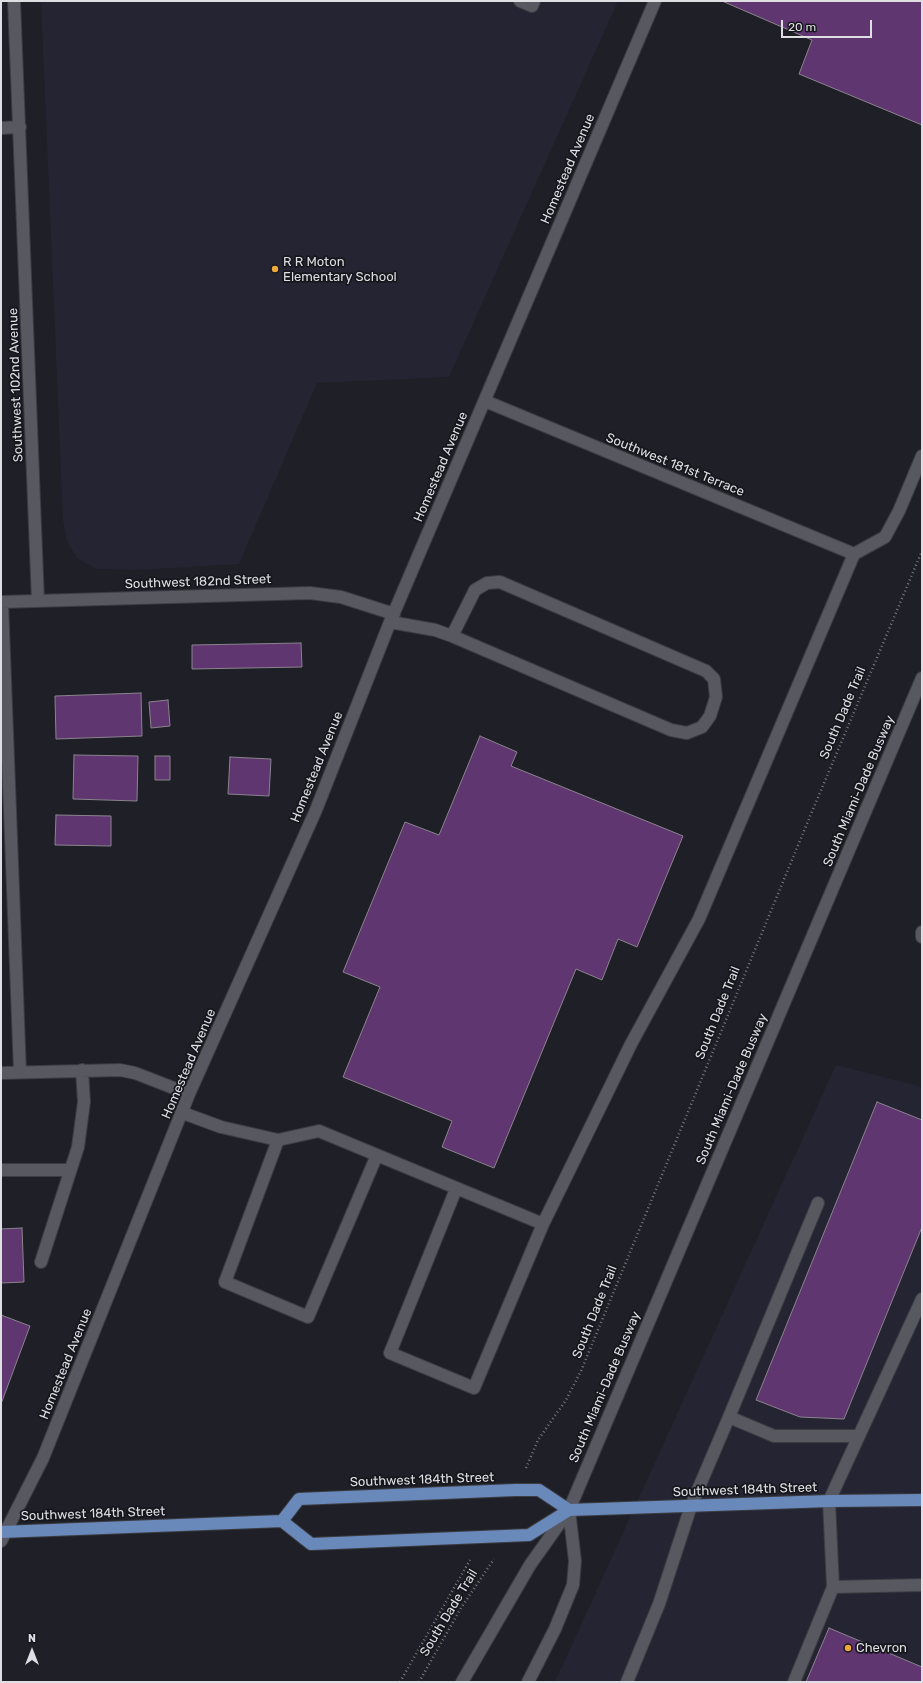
<!DOCTYPE html>
<style>
body{margin:0}
#map{position:relative;width:923px;height:1683px;overflow:hidden;background:#1f1f27;font-family:Rubik,sans-serif}
canvas{display:block}
.frame{position:absolute;inset:0;border:2px solid #dedee3;pointer-events:none}
.north{position:absolute;left:12px;top:1631px;width:40px;height:40px;-webkit-text-stroke:3px #16161d;paint-order:stroke;rotate:0deg;font-size:11px;font-weight:700;line-height:16px;text-align:center;color:#dedee3}
.north::after{content:'';display:block;margin:auto;width:14px;height:18px;background:#dedee3;clip-path:polygon(50% 0,100% 100%,50% 72%,0 100%)}
.scale{position:absolute;left:781px;top:20px;width:91px;height:18px;box-sizing:border-box;border:2px solid #dedee3;border-top:0;padding-left:5px;font-size:12px;line-height:14px;white-space:nowrap;color:#dedee3;-webkit-text-stroke:3px #16161d;paint-order:stroke}
</style>
<div id="map">
<canvas width="923" height="1683"></canvas>
<div class="frame"></div>
<div class="north">N</div>
<div class="scale">20 m</div>
</div>
<script>
const context = document.querySelector('canvas').getContext('2d');
context.lineJoin = 'round';
function fillPath(path, color) { context.fillStyle = color; context.fill(path, 'evenodd'); }
const shape = rows => new Path2D(rows.map(r => 'M' + r).join(''));
function trace(path, color, width, dash) { context.strokeStyle = color; context.lineWidth = width; context.lineCap = dash ? 'butt' : 'round'; context.setLineDash(dash || []); context.stroke(path); }
function write(font, color, halo, rows, align = 'center') {
  context.font = font + ' Rubik,sans-serif'; context.lineWidth = 3.5; context.setLineDash([]); context.textBaseline = 'middle'; context.strokeStyle = halo; context.fillStyle = color; for (const [text, x, y, turn = 0] of rows) {
    context.save(); context.translate(x, y); context.rotate((+turn || 0) * Math.PI / 180); context.textAlign = isNaN(turn) ? turn : align; if (halo) context.strokeText(text, 0, 0); context.fillText(text, 0, 0); context.restore();
  }
}
fillPath(shape([
 [41,1,618,1,449,377,317,383,239,564,136,570,97,569,77,558,67,542,63,520],
 [836,1065,922,1087,922,1682,555,1682]
]), '#252432');
const building = shape([
 [722,1,922,1,922,125,799,74,812,40,722,1],
 [301,643,302,667,192,669,192,645,301,643],
 [141,693,142,736,56,739,55,696,141,693],
 [168,700,170,726,151,728,149,702,168,700],
 [480,736,517,752,511,766,683,836,637,947,618,939,602,980,576,969,494,1168,442,1147,452,1121,343,1077,380,987,343,972,405,822,439,835,480,736],
 [74,755,138,756,137,801,73,799,74,755],
 [155,756,170,756,170,780,155,780,155,756],
 [230,757,271,759,269,796,228,794,230,757],
 [56,815,111,816,111,846,55,845,56,815],
 [877,1102,922,1120,922,1227,844,1419,800,1417,756,1400,877,1102],
 [22,1228,24,1282,1,1283,1,1229,22,1228],
 [1,1315,30,1326,1,1404,1,1315],
 [829,1628,922,1667,922,1682,806,1682,829,1628]
]);
fillPath(building, '#603671');
trace(building, '#8a848d', 1);
const minor = shape([
 [14,1,38,601],
 [520,1,532,6,534,1],
 [1,128,20,127],
 [485,401,854,554],
 [1,602,310,593,341,597,394,614],
 [2,602,20,1072],
 [390,622,435,630,452,636,671,730,687,733,702,727,710,716,716,697,714,679,706,671,500,582,487,583,475,590,452,636],
 [922,932,922,937],
 [1,1073,120,1070,135,1073,189,1094],
 [183,1113,221,1127,278,1140,319,1131,543,1224,631,1044,699,919,854,554,885,537,899,511,922,456],
 [278,1140,225,1282,308,1317,377,1155],
 [1,1170,70,1170],
 [456,1189,390,1353,474,1388,543,1224],
 [41,1262,78,1147,84,1102,82,1070],
 [922,1299,829,1501,833,1587,922,1585],
 [729,1417,818,1203],
 [1,1541,43,1458,189,1094,316,810,390,622,655,1],
 [462,1682,530,1565,569,1510,922,678],
 [528,1682,555,1629,573,1585,575,1561,569,1510],
 [627,1682,659,1604,691,1506,729,1417,774,1436,859,1436],
 [794,1682,833,1587]
]);
const major = shape([
 [569,1510,829,1501,922,1500],
 [1,1532,282,1521,311,1544,529,1535,569,1510,539,1490,515,1490,299,1499,282,1521]
]);
trace(minor, '#3c3c43', 14);
trace(major, '#3c3c43', 14);
trace(shape([
 [526,1468,538,1440,566,1400,581,1371,811,814,922,551],
 [400,1682,470,1560],
 [419,1682,461,1608,494,1559]
]), '#78787f', 2.5, [1, 3]);
trace(minor, '#585861', 12);
trace(major, '#6989ba', 12);
for (const [x, y, r, color] of [
 [275,269,4,"#eea83c"],
 [848,1648,4,"#eea83c"]
]) { const dot = new Path2D(); dot.arc(x, y, r, 0, 2 * Math.PI); context.fillStyle = color; context.fill(dot); trace(dot, '#16161d', 1.5); }
write('13px', '#dedee3', '#16161d', [
 ["Homestead Avenue",568,169,-67],
 ["Southwest 102nd Avenue",16,385,-92],
 ["Southwest 181st Terrace",675,465,22],
 ["Homestead Avenue",441,467,-67],
 ["Southwest 182nd Street",198,582,-2],
 ["South Dade Trail",843,713,-67],
 ["Homestead Avenue",317,767,-68],
 ["South Miami-Dade Busway",859,791,-67],
 ["South Dade Trail",718,1013,-68],
 ["Homestead Avenue",189,1064,-67],
 ["South Miami-Dade Busway",732,1089,-67],
 ["South Dade Trail",595,1312,-68],
 ["Homestead Avenue",66,1364,-68],
 ["South Miami-Dade Busway",605,1387,-67],
 ["Southwest 184th Street",422,1480,-2],
 ["Southwest 184th Street",745,1490,-2],
 ["Southwest 184th Street",93,1514,-2],
 ["South Dade Trail",449,1613,-59]
]);
write('13px', '#dedee3', '#16161d', [
 ["R R Moton",283,262],
 ["Elementary School",283,277],
 ["Chevron",856,1648]
], 'left');
</script>
